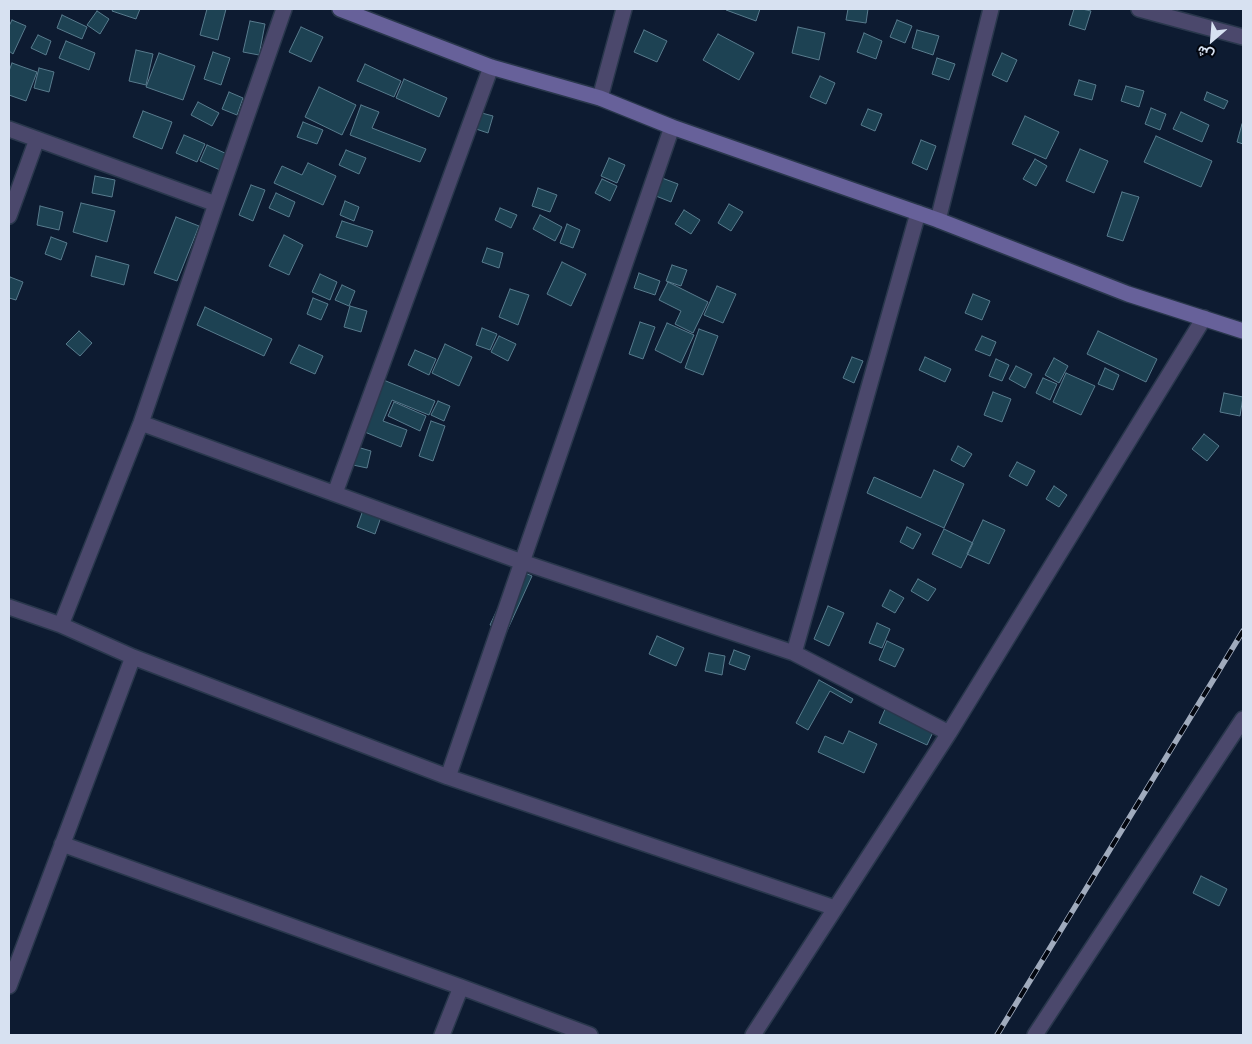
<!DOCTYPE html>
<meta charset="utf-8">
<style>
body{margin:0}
#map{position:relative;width:1252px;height:1044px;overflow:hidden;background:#0d1b31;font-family:Helvetica,Vazirmatn,sans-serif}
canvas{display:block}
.frame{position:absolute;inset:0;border:10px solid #d7e1f1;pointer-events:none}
.north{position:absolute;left:1187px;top:15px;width:50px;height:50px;-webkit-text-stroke:4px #02060f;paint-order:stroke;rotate:207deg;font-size:14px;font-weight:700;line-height:20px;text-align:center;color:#d7e1f1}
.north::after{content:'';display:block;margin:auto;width:18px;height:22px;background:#d7e1f1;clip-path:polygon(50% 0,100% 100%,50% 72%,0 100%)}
</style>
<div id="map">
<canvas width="1252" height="1044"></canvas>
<div class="frame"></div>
<div class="north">ش</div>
</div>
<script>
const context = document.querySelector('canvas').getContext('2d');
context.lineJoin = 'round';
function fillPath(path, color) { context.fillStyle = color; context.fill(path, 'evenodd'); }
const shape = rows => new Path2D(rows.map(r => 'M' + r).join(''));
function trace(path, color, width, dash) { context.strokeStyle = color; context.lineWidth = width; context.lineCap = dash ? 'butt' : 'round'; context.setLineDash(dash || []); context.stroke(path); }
const building = shape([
 [113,9,140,9,136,19,112,11,113,9],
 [207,9,226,9,218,40,200,35,207,9],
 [726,9,760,9,756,21,726,10,726,9],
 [848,9,868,9,866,23,846,20,848,9],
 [1074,9,1082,9,1091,11,1085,30,1069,25,1074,9],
 [97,11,109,19,100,34,87,25,97,11],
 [62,15,87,27,82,39,57,28,62,15],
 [12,20,26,26,13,54,9,51,9,26,12,20],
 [897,20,912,26,905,43,890,37,897,20],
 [250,21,265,24,259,55,243,52,250,21],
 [301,27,323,37,311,62,289,52,301,27],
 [798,27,825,33,819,60,792,53,798,27],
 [644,30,667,41,657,62,634,52,644,30],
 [917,30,939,36,933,55,912,48,917,30],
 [864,33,882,41,876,59,857,52,864,33],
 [718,34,754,53,739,80,703,60,718,34],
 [38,35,51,41,46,55,31,48,38,35],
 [66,41,95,53,89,70,59,58,66,41],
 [136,50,153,54,146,85,129,81,136,50],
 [213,52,230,58,221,85,204,79,213,52],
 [159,53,195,66,183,100,146,87,159,53],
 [1002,53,1017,60,1007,82,992,75,1002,53],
 [937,58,955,64,949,80,932,74,937,58],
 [12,63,37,72,26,101,9,95,9,71,12,63],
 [365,64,401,81,394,97,357,81,365,64],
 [39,68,54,72,49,92,34,88,39,68],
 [820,76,835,83,826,104,810,97,820,76],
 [404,79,447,98,439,117,396,98,404,79],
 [1079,80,1096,85,1092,100,1074,95,1079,80],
 [1126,86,1144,91,1139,107,1121,101,1126,86],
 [319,87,356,105,342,135,305,117,319,87],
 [229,92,243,98,237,115,222,109,229,92],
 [1207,92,1228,101,1224,109,1204,100,1207,92],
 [198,102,219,113,212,126,191,115,198,102],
 [361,105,379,112,372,128,426,149,420,162,350,135,361,105],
 [1151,108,1166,114,1160,130,1145,124,1151,108],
 [868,109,882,114,875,131,861,125,868,109],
 [143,111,172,122,162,149,133,137,143,111],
 [478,112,493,116,488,133,473,128,478,112],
 [1181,112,1209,125,1202,142,1173,129,1181,112],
 [1025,116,1059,132,1046,159,1012,144,1025,116],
 [303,122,323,130,317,144,297,137,303,122],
 [1242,124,1243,124,1243,144,1237,142,1242,124],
 [184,135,205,144,197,162,176,153,184,135],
 [1156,136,1212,161,1201,187,1144,162,1156,136],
 [921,140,936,146,927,170,912,163,921,140],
 [207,145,227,154,220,170,200,161,207,145],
 [1080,149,1108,161,1094,193,1066,181,1080,149],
 [346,150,366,158,359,174,339,165,346,150],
 [609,158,625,165,617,183,601,176,609,158],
 [1035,159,1047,166,1036,186,1023,179,1035,159],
 [308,163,336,176,323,205,274,183,282,166,302,175,308,163],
 [95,176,115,180,112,197,92,193,95,176],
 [662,178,678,184,671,202,656,196,662,178],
 [602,179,617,186,610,201,595,193,602,179],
 [251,185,265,190,253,221,239,215,251,185],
 [538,188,557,195,550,212,532,206,538,188],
 [1122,192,1139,197,1123,241,1107,236,1122,192],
 [276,193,295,202,289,217,269,208,276,193],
 [345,201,359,207,354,221,340,215,345,201],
 [81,203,115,211,107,242,73,232,81,203],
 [729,204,743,212,731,231,718,223,729,204],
 [40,206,63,212,59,230,37,225,40,206],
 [500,208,517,215,511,228,495,220,500,208],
 [684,210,700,220,691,234,675,224,684,210],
 [540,215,562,227,555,241,533,229,540,215],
 [176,217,199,226,177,281,154,273,176,217],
 [342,221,373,231,367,247,336,237,342,221],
 [567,224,580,230,573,248,560,243,567,224],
 [284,235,303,245,289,275,269,266,284,235],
 [51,237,67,243,61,260,45,254,51,237],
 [487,248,503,253,499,268,482,262,487,248],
 [96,256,129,265,124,285,91,276,96,256],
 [562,262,586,274,571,306,547,294,562,262],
 [672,265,687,270,681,286,666,281,672,265],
 [639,273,660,281,655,295,634,288,639,273],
 [320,274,337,282,330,300,312,292,320,274],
 [10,277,23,282,16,300,9,298,9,282,10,277],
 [668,282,708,302,693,333,675,324,681,311,659,300,668,282],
 [342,285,355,291,349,306,335,300,342,285],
 [717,286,736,294,723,323,704,315,717,286],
 [510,289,529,295,518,325,499,317,510,289],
 [973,294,990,301,982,320,965,313,973,294],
 [313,298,328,304,321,320,307,314,313,298],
 [350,306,367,311,361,332,344,327,350,306],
 [205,307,272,339,264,356,197,325,205,307],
 [640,322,655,327,643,359,629,354,640,322],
 [667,323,694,335,681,363,655,350,667,323],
 [482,328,497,334,490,350,476,345,482,328],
 [699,329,718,336,703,375,685,368,699,329],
 [79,331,92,343,80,356,66,344,79,331],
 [1098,331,1157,359,1146,382,1087,354,1098,331],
 [499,336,516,344,508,361,491,352,499,336],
 [982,336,996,342,990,356,975,350,982,336],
 [445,344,472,357,459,386,432,373,445,344],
 [299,345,323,356,315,374,290,363,299,345],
 [415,350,436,359,429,375,408,365,415,350],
 [852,357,863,361,854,383,843,378,852,357],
 [925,357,951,369,945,382,919,370,925,357],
 [1054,358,1068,366,1059,383,1045,375,1054,358],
 [996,359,1009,365,1002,381,989,376,996,359],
 [1016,366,1032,374,1025,388,1009,379,1016,366],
 [1105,368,1119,375,1113,390,1098,384,1105,368],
 [1066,373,1095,386,1081,415,1053,402,1066,373],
 [1043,378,1057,384,1050,400,1036,393,1043,378],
 [381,379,435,401,429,415,392,400,383,421,407,430,401,447,360,430,381,379],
 [993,392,1011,399,1002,422,984,415,993,392],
 [1224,393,1243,397,1240,416,1220,412,1224,393],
 [438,401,450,406,444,421,431,415,438,401],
 [394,402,426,416,420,431,388,416,394,402],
 [431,421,445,426,433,461,419,456,431,421],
 [1204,434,1219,446,1207,461,1192,449,1204,434],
 [958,446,972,454,964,467,951,460,958,446],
 [357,447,371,451,367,468,353,465,357,447],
 [1017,462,1035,471,1027,486,1009,476,1017,462],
 [934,470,964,484,944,528,867,493,874,477,921,498,934,470],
 [1054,486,1067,495,1059,507,1046,499,1054,486],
 [363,510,381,517,375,534,357,527,363,510],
 [983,520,1005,530,989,564,967,554,983,520],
 [907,527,921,534,913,549,900,542,907,527],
 [944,529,973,543,961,568,932,554,944,529],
 [516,569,532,576,506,633,490,625,516,569],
 [918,579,936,589,928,601,911,591,918,579],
 [890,590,904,598,895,613,882,606,890,590],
 [828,606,844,613,829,646,814,639,828,606],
 [877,623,890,629,882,648,869,643,877,623],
 [657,636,684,648,676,666,649,654,657,636],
 [887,641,904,649,895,667,879,660,887,641],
 [734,650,750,656,745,670,729,664,734,650],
 [709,653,725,656,722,675,705,671,709,653],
 [819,680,853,699,851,703,830,691,808,730,796,723,819,680],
 [886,707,939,719,927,745,879,723,886,707],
 [849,731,877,744,864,773,818,752,825,736,843,744,849,731],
 [1201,876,1227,889,1219,906,1193,893,1201,876]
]);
fillPath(building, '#1d4253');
trace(building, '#587b8d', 1);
const street = shape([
 [1139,9,1243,37],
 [600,98,624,9],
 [9,129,216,204],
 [9,216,37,139],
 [938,220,991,9],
 [141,423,522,562,794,653,949,733,1204,318],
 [335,493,491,67],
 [9,607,61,625,133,657,448,777,835,908],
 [61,625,141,423,216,204,284,9],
 [794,653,918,213],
 [448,777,672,127],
 [62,844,461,987,590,1035],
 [9,986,133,657],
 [442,1035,461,987],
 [753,1035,949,733],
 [1035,1035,1243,719]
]);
const secondary = shape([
 [340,9,491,67,600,98,672,127,938,220,1128,294,1243,331]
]);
trace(street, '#29374c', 18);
trace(secondary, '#29374c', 18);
trace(street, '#4b486c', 15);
trace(secondary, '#67619a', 15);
const rail = shape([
 [997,1035,1243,631]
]);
trace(rail, '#a0abbd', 5.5);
trace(rail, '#02060f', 4, [11]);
</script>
